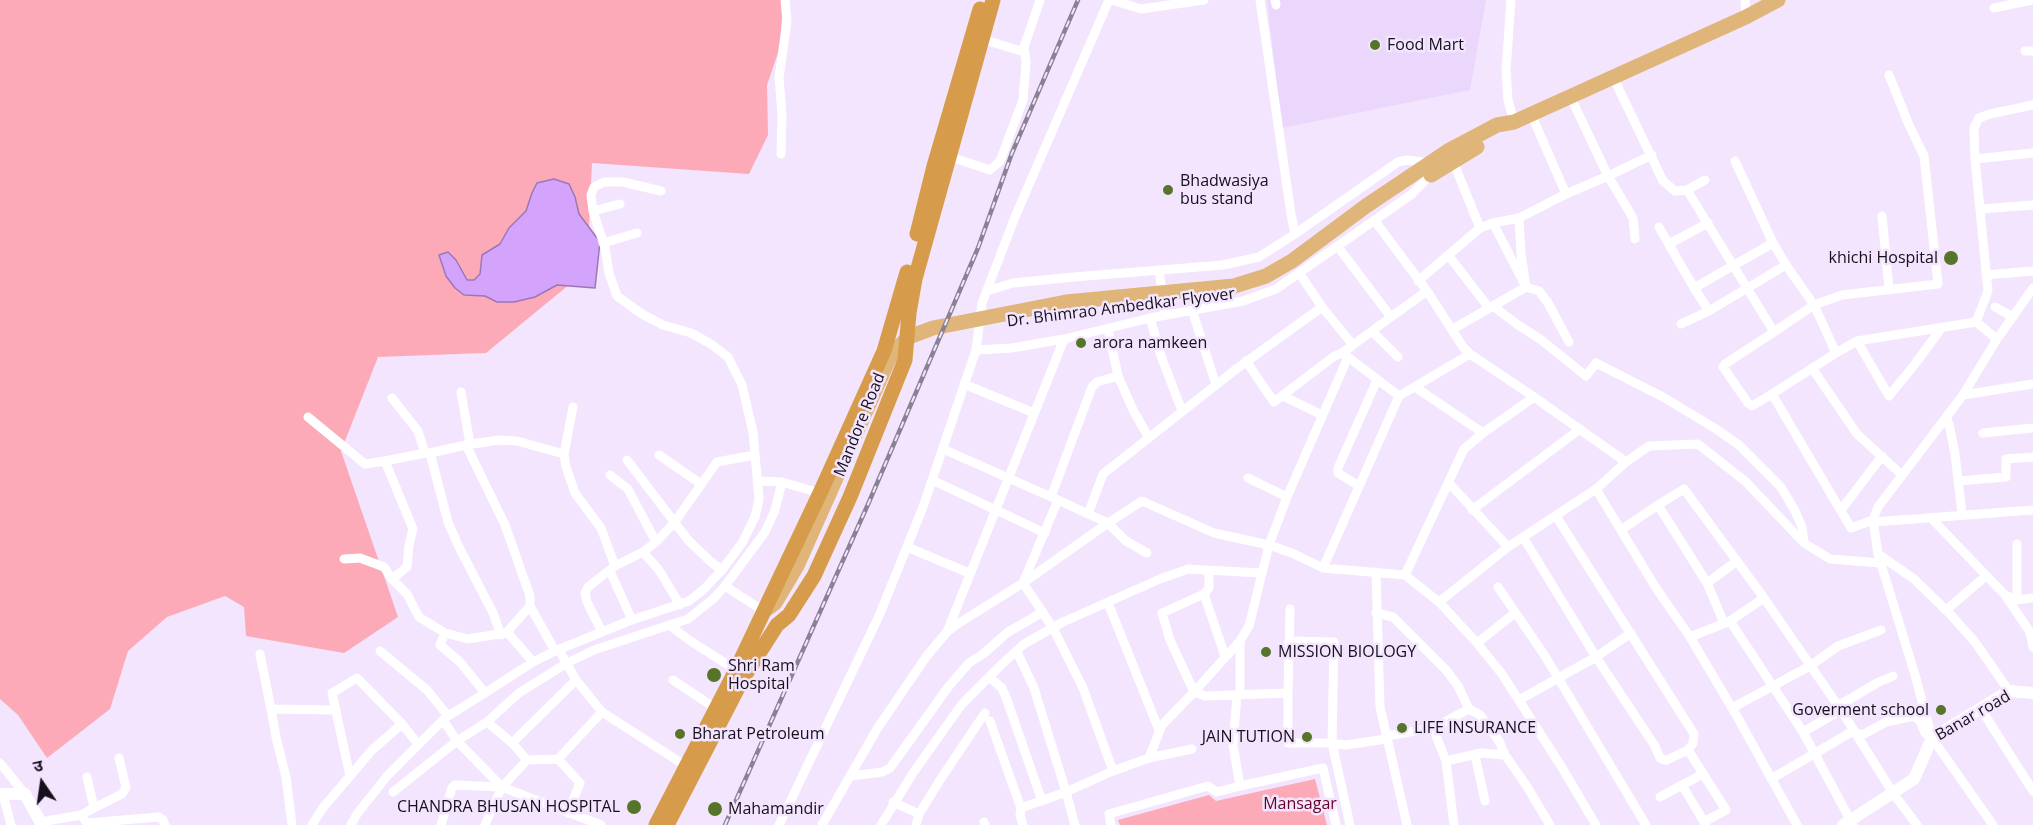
<!DOCTYPE html>
<meta charset="utf-8">
<style>
body{margin:0}
#map{position:relative;width:2033px;height:825px;overflow:hidden;background:#f2e5fd;font-family:"Open Sans","Noto Sans Devanagari",sans-serif}
canvas{display:block}
.north{position:absolute;left:12px;top:753px;width:60px;height:60px;-webkit-text-stroke:4px #f2e5fd;paint-order:stroke;rotate:347deg;font-size:16px;font-weight:700;line-height:24px;text-align:center;color:#160f1c}
.north::after{content:'';display:block;margin:auto;width:21px;height:27px;background:#160f1c;clip-path:polygon(50% 0,100% 100%,50% 72%,0 100%)}
</style>
<div id="map">
<canvas width="2033" height="825"></canvas>
<div class="north">उ</div>
</div>
<script>
const context = document.querySelector('canvas').getContext('2d');
context.lineJoin = 'round';
function fillPath(path, color) { context.fillStyle = color; context.fill(path, 'evenodd'); }
const shape = rows => new Path2D(rows.map(r => 'M' + r).join(''));
function trace(path, color, width, dash) { context.strokeStyle = color; context.lineWidth = width; context.lineCap = dash ? 'butt' : 'round'; context.setLineDash(dash || []); context.stroke(path); }
function write(font, color, halo, rows, align = 'center') {
  context.font = font + ' "Open Sans",sans-serif'; context.lineWidth = 5; context.setLineDash([]); context.textBaseline = 'middle'; context.strokeStyle = halo; context.fillStyle = color; for (const [text, x, y, turn = 0] of rows) {
    context.save(); context.translate(x, y); context.rotate((+turn || 0) * Math.PI / 180); context.textAlign = isNaN(turn) ? turn : align; if (halo) context.strokeText(text, 0, 0); context.fillText(text, 0, 0); context.restore();
  }
}
fillPath(shape([
 [1267,0,1486,0,1470,90,1282,128]
]), '#ebd7fc');
fillPath(shape([
 [0,0,783,0,780,47,767,85,768,135,749,174,592,163,587,270,486,353,378,357,341,451,398,617,344,653,246,636,244,607,225,596,167,617,128,651,110,709,47,758,18,715,0,699],
 [1315,779,1327,825,1120,825,1118,820,1209,795,1216,801]
]), '#fcaab7');
const water = shape([
 [554,179,569,184,575,197,579,214,600,242,595,288,557,285,535,297,514,302,497,302,485,296,464,295,455,288,446,276,439,255,448,252,456,260,467,280,474,280,480,274,482,255,500,244,509,228,526,211,532,193,537,183,554,179]
]);
fillPath(water, '#d4a4fc');
trace(water, '#9b77b9', 1.5);
trace(shape([
 [1112,0,1141,9,1204,0],
 [1260,0,1291,214,1295,234],
 [1275,0,1276,5],
 [1511,0,1506,71,1508,100,1514,122],
 [1745,0,1746,17],
 [1994,8,2032,0],
 [982,39,1024,52],
 [2025,51,2033,51],
 [1613,77,1663,181,1675,191,1687,190,1774,332,1814,305,1842,295,1938,284,1924,156,1909,125,1889,75],
 [1531,114,1566,194,1608,176,1570,96],
 [781,154,782,114,779,78,787,21,785,0],
 [948,156,990,170,1000,161,1023,100,1026,62,1024,47,1040,0],
 [1975,159,2033,153],
 [1453,161,1480,228],
 [1735,161,1773,243],
 [1687,190,1705,180],
 [1981,209,2033,205],
 [593,211,620,204],
 [1882,216,1889,289],
 [1519,218,1566,194],
 [1375,221,1427,291,1391,317],
 [1493,223,1519,218,1521,254,1526,287,1539,291,1548,303,1569,342],
 [1659,227,1694,288,1709,311,1786,265,1773,243,1694,288],
 [1635,239,1633,218,1608,176,1652,155],
 [603,243,637,233],
 [1669,244,1708,223],
 [1338,247,1391,317,1353,345],
 [1449,256,1489,308],
 [1786,265,1814,305,1836,353],
 [1159,270,1165,315],
 [1300,274,1322,307],
 [1986,275,2033,271],
 [1418,281,1480,228,1493,223,1526,287,1453,329],
 [987,291,1013,283,1074,277,1223,265,1259,257,1295,234,1398,162,1408,160,1430,163],
 [1493,306,1518,325,1540,339,1586,376,1596,363,1663,397,1716,429,1739,445,1781,487,1795,511,1802,527,1804,543],
 [1995,307,2013,317],
 [1192,310,1216,385],
 [1150,318,1161,356,1182,411],
 [1976,322,1988,291,1975,159,1974,128,1979,118,1990,114,2033,105],
 [1681,324,1709,311],
 [1373,332,1398,357],
 [1857,341,1889,396,1915,364,1940,330],
 [976,350,1012,348,1064,339,1150,318,1243,301,1276,289,1412,194,1429,176],
 [1348,357,1399,396],
 [1246,361,1274,402,1333,357,1342,353,1348,357,1287,497,1269,545,1292,553,1323,568,1399,396,1470,354,1463,347,1427,291],
 [1812,368,1857,434,1902,475],
 [1118,376,1133,410,1149,438],
 [964,384,1034,413],
 [1415,387,1483,433],
 [461,392,470,444],
 [1772,394,1752,406,1748,403,1723,367,1725,364,1774,332],
 [1963,395,2033,384],
 [1283,396,1322,415],
 [573,407,564,454,566,467,575,493,601,528,615,566],
 [308,417,365,464,385,461,413,529,409,545,407,567,392,579],
 [1946,417,1949,424,1955,454,1962,514],
 [1983,433,2033,428],
 [466,445,430,453,448,522,458,545,493,613,501,635],
 [659,455,701,484],
 [627,460,688,540,711,562,722,570],
 [385,461,425,453,418,431,392,398],
 [1626,462,1649,446,1698,444,1746,482,1804,543,1830,559,1881,563],
 [610,475,628,489,656,542],
 [1248,478,1287,497],
 [932,480,1045,533],
 [1958,481,2006,477,2006,459,2033,457],
 [782,482,820,493],
 [1449,483,1508,547,1596,489,1626,462,1534,397],
 [1359,486,1338,473,1338,468,1377,380],
 [1596,489,1656,588,1690,637,1738,718,1797,825],
 [1051,497,1092,387,1097,382,1118,376,1108,329],
 [1058,500,1108,523,1023,583,1053,628,1083,688,1113,771,1149,758,1162,725,1194,692,1170,640,1162,613,1204,594],
 [1472,510,1580,429],
 [1841,510,1882,456],
 [1088,514,1103,474,1235,370,1322,307,1353,345,1342,353],
 [1556,516,1694,734,1693,743,1688,750,1726,810,1704,822,1706,825],
 [1931,518,2005,595,2017,600,2033,598],
 [1873,520,1851,528,1772,394,1836,353,1857,341,1976,322,1997,339],
 [1874,522,2033,510],
 [1621,530,1658,505],
 [1523,537,1596,657,1655,746,1660,758,1664,760,1667,760,1688,750],
 [907,547,969,573],
 [643,552,659,570,680,605],
 [1147,553,1126,541,1108,523,1142,501,1214,533,1269,545,1249,626,1240,641,1194,692,1205,696,1288,693,1290,609],
 [1878,554,1914,579,1950,614,1975,642,2009,691],
 [344,559,360,558,384,567,392,579,407,594,419,617,445,633,468,639,505,633],
 [1737,561,1707,583,1658,505,1684,489,1764,598,1841,710,1803,732,1730,621,1764,598],
 [1323,568,1405,575,1464,449,1483,433,1534,397,1470,354],
 [610,571,632,620],
 [1209,571,1209,588,1204,594,1225,656],
 [1376,572,1380,707,1407,825],
 [1405,575,1439,602,1508,547],
 [1707,583,1724,623],
 [725,586,765,612],
 [1498,587,1545,656,1646,825],
 [2005,595,2030,632,2033,647],
 [2017,600,2017,544],
 [1439,602,1477,643,1502,674,1561,766,1596,825],
 [1108,603,1159,730],
 [530,606,555,651],
 [1946,610,1986,576],
 [1376,613,1393,617,1446,670,1458,686,1469,709,1480,715,1499,741,1505,755],
 [669,625,692,642,736,670],
 [602,632,587,602,585,593,588,587,615,566,643,552,656,542,674,523,717,462,755,455],
 [947,632,1064,339],
 [1690,637,1728,622],
 [1240,641,1240,694],
 [1289,641,1334,642,1332,743,1350,825],
 [1477,643,1515,613],
 [559,650,576,680,602,712,686,766],
 [380,651,427,690,448,716],
 [1017,652,1034,688,1066,792,1021,808,1020,814,1023,825],
 [260,654,271,709],
 [533,662,507,632,530,606,530,596,505,525,466,445,499,440,517,441,564,454],
 [989,677,1002,688,1007,700,1042,801],
 [673,680,715,708],
 [485,693,533,662,555,651,629,621,689,601,703,590,722,570,742,543,755,517,759,499,753,432,742,385,728,357,711,344,691,333,663,325,642,314,617,296,609,273,605,248,593,211,591,195,594,187,604,182,623,182,661,191],
 [1288,693,1288,743,1329,743,1346,745,1386,739],
 [1237,695,1233,745,1240,786,1323,768,1336,825],
 [1519,700,1596,657,1631,633],
 [1838,706,1877,683,1893,676],
 [1732,708,1810,666,1838,646,1881,630],
 [1981,709,2033,791],
 [1841,710,1893,793,1917,825],
 [990,721,1021,808],
 [487,722,512,743,527,760,558,759,602,712],
 [402,724,418,744],
 [1433,728,1469,709],
 [1803,732,1853,825],
 [1386,736,1433,728,1446,761,1454,825],
 [1932,738,1915,675,1878,554,1873,520,1878,507,1963,395,1997,339,2033,288],
 [512,743,576,680],
 [1475,755,1485,801],
 [1149,758,1192,749],
 [558,759,580,783,568,813],
 [1446,761,1481,753,1505,755,1526,785,1550,825],
 [0,763,25,794],
 [1703,774,1682,785,1704,822],
 [851,776,882,772,890,768,949,686,969,663,983,654,1008,632,1043,612],
 [1771,779,1853,731,1862,735,1886,722,1914,716,1920,721,1925,733,1932,738,1993,825],
 [502,787,601,825],
 [393,792,457,741,443,720],
 [3,794,11,825],
 [1660,797,1682,785],
 [893,802,919,814],
 [94,808,122,794,126,787,119,758],
 [81,815,87,823,159,817,163,820,165,825],
 [41,822,81,815,94,808,87,777],
 [984,822,985,825],
 [292,825,286,777,276,737,271,709,336,710],
 [312,825,322,809,372,750,402,724,357,678,332,693,350,776],
 [351,825,357,814,387,776,445,718,485,693,460,662,440,645,445,633],
 [441,825,452,788,455,785,502,787,457,741,487,722,519,693,567,663,594,650,688,619,713,599,725,586,765,532,775,510,782,482,758,481],
 [485,825,502,787,527,760],
 [779,825,879,616,923,507,976,350,982,303,1015,217,1109,0],
 [822,825,877,729,926,657,946,633,956,625,1023,583,1058,500,943,449],
 [881,825,913,773,962,704,1000,666,1024,644,1063,622,1160,579,1188,569,1261,573],
 [916,825,919,814,940,780,985,713],
 [1075,825,1066,792,1113,771],
 [1111,825,1109,814,1208,786,1217,792,1240,786]
]), '#fff', 9);
trace(shape([
 [0,794,25,794,42,825],
 [1843,825,1914,779,1932,738,2009,691,2033,693]
]), '#fff', 12);
trace(shape([
 [1431,175,1477,147],
 [767,609,775,603,797,566,889,359,897,348,909,337,933,328,1066,302,1234,286,1266,276,1292,261,1366,206,1448,151,1497,125,1514,122,1746,17,1778,0]
]), '#e0b579', 15);
trace(shape([
 [917,234,934,166,980,9],
 [656,825,736,670,820,493,884,351,907,272],
 [667,825,742,680,777,625,789,615,814,576,850,497,905,360,909,313,915,279,993,0]
]), '#d69c4c', 15);
const rail = shape([
 [725,825,869,502,978,248,1012,153,1078,0]
]);
trace(rail, '#8b8194', 4.5);
trace(rail, '#f2e5fd', 2, [7]);
for (const [x, y, r, color] of [
 [1375,45,6,"#56742a"],
 [1168,190,6,"#56742a"],
 [1951,258,8,"#56742a"],
 [1081,343,6,"#56742a"],
 [1266,652,6,"#56742a"],
 [714,675,8,"#56742a"],
 [1941,710,6,"#56742a"],
 [1402,728,6,"#56742a"],
 [680,734,6,"#56742a"],
 [1307,737,6,"#56742a"],
 [634,807,8,"#56742a"],
 [715,809,8,"#56742a"]
]) { const dot = new Path2D(); dot.arc(x, y, r, 0, 2 * Math.PI); context.fillStyle = color; context.fill(dot); trace(dot, '#f2e5fd', 2); }
write('16px', '#160f1c', '#f2e5fd', [
 ["Food Mart",1387,45],
 ["Bhadwasiya",1180,181],
 ["bus stand",1180,199],
 ["khichi Hospital",1938,258,"right"],
 ["arora namkeen",1093,343],
 ["MISSION BIOLOGY",1278,652],
 ["Shri Ram",728,666],
 ["Hospital",728,684],
 ["Goverment school",1929,710,"right"],
 ["LIFE INSURANCE",1414,728],
 ["Bharat Petroleum",692,734],
 ["JAIN TUTION",1295,737,"right"],
 ["CHANDRA BHUSAN HOSPITAL",620,807,"right"],
 ["Mahamandir",728,809]
], 'left');
write('16px', '#160f1c', '#f2e5fd', [
 ["Dr. Bhimrao Ambedkar Flyover",1121,308,-7],
 ["Mandore Road",860,425,-68],
 ["Banar road",1973,716,-30]
]);
write('16px', '#660227', '#f2e5fd', [
 ["Mansagar",1300,804]
]);
</script>
